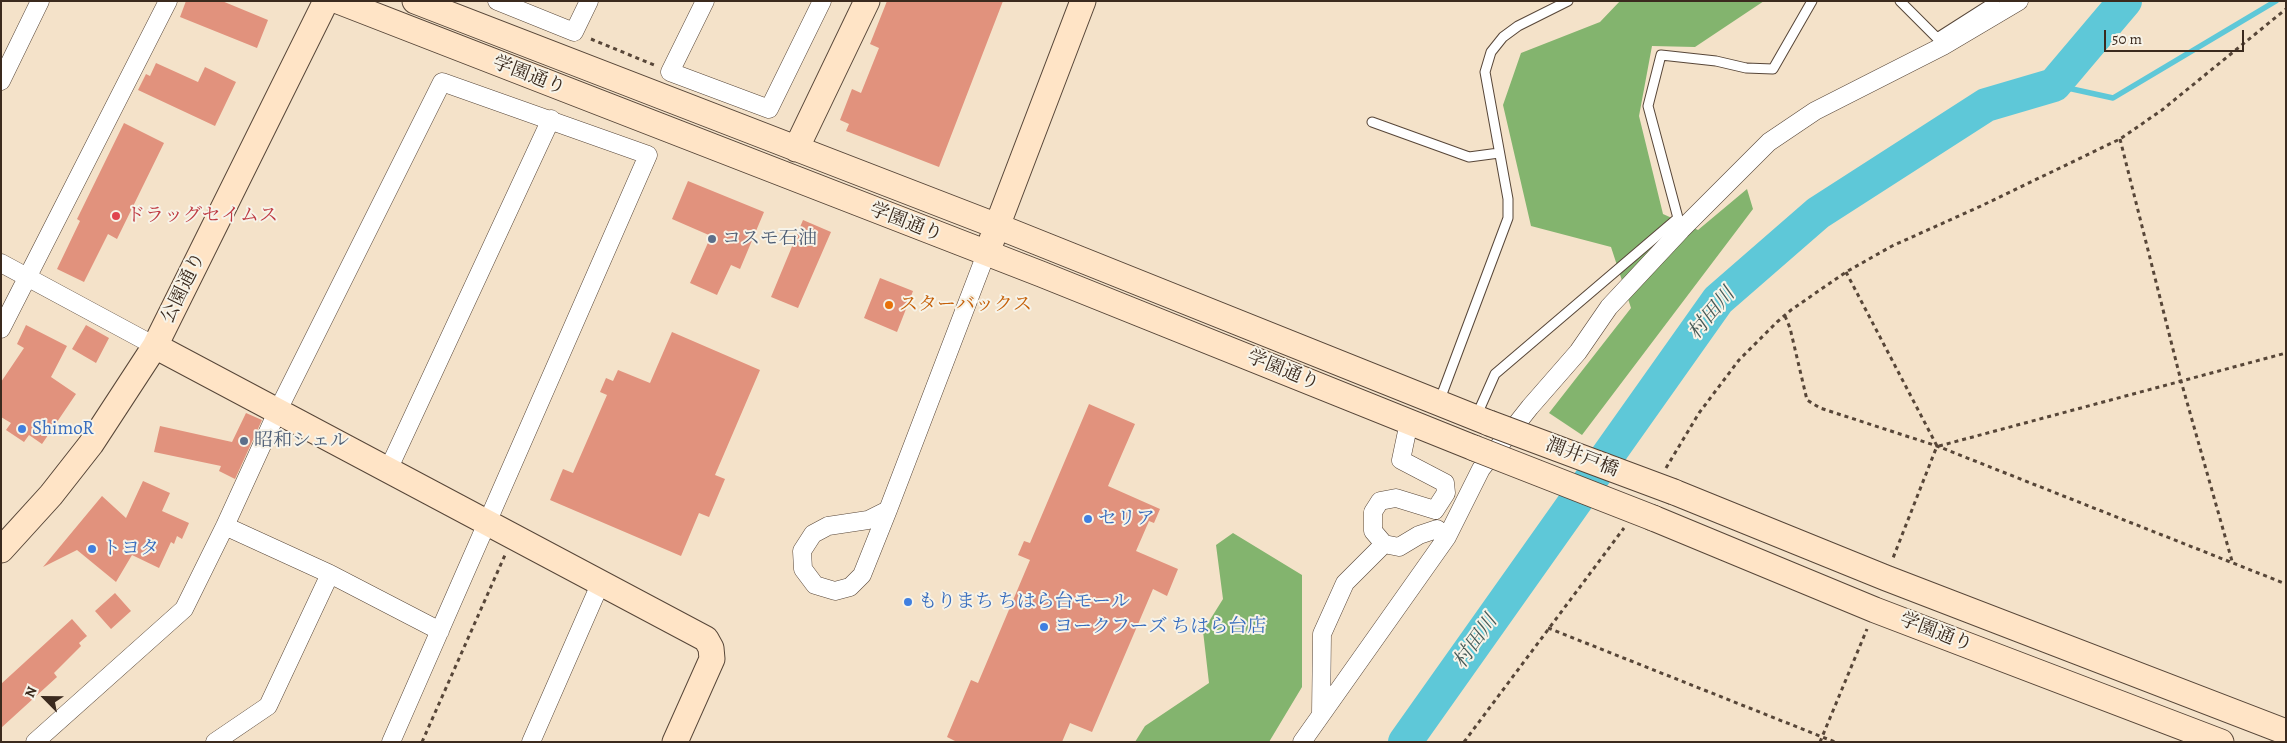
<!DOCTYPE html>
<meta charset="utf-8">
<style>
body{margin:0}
#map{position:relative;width:2287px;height:743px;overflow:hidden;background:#f4e2c9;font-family:Alegreya,serif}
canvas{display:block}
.frame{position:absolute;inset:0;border:2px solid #3b2a1e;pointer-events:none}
.north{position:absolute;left:20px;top:673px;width:50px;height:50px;-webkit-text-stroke:4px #f7f3e8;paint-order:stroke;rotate:293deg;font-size:14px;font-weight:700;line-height:20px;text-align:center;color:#3b2a1e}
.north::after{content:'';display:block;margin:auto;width:18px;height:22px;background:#3b2a1e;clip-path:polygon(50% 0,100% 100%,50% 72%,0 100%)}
.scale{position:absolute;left:2104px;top:30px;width:140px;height:22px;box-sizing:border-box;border:2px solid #3b2a1e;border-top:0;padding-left:6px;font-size:15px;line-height:18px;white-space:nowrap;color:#3b2a1e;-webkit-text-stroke:4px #f7f3e8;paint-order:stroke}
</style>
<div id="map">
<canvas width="2287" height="743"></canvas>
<div class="frame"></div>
<div class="north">N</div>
<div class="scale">50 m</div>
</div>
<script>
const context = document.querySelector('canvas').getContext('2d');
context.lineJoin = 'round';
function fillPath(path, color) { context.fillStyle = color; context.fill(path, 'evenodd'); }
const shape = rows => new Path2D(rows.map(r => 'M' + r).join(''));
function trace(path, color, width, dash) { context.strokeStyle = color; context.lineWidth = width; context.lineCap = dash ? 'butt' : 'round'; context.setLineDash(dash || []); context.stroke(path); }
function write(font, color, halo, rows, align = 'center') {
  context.font = font + ' Alegreya,"Noto Serif JP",serif'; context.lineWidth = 4; context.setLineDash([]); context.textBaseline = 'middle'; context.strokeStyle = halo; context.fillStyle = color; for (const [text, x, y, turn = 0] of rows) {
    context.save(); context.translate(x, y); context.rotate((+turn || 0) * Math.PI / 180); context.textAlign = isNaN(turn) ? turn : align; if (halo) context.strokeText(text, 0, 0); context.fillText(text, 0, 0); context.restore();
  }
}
fillPath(shape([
 [1620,1,1764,1,1695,47,1652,46,1639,116,1663,214,1698,230,1747,189,1753,209,1582,435,1549,413,1631,308,1611,247,1531,226,1503,105,1521,53,1600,22],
 [1233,533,1302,575,1302,687,1269,742,1135,742,1145,726,1209,683,1203,631,1223,599,1216,545]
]), '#83b46e');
trace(shape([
 [2054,85,2113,98,2276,1]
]), '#5ec8d8', 5.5);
trace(shape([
 [1405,742,1718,300,1818,213,1986,105,2054,85,2125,1]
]), '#5ec8d8', 34);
fillPath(shape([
 [186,1,222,1,268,20,257,48,180,17],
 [887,1,1003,1,939,167,846,131,849,124,840,120,852,89,861,93,879,48,870,44],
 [156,63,198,82,205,67,236,82,215,126,138,90,146,74,150,76],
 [124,123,164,143,117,239,108,234,84,282,57,269,80,221,77,219],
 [688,181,764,212,740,269,731,265,717,295,690,283,711,236,672,219],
 [803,220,831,232,798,308,771,297],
 [880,278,913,291,897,332,864,318],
 [26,325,67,346,51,377,76,394,42,444,29,435,24,442,6,430,11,423,1,417,1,382,24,348,17,344],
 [86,325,109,338,96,363,72,349],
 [672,332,760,370,715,475,725,479,709,517,699,513,681,556,550,500,563,469,573,473,607,395,600,392,606,378,613,381,618,370,650,383],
 [1089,404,1135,424,1108,486,1160,509,1154,523,1149,521,1136,551,1178,569,1167,596,1153,589,1092,732,1070,723,1062,742,957,742,947,737,971,680,978,683,1030,560,1018,555,1024,541,1030,543],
 [246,413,262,420,235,479,219,471,221,466,154,452,160,426,232,442],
 [143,481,170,493,162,511,189,523,182,539,177,536,174,544,171,542,159,568,132,555,116,582,77,550,43,567,102,496,126,518],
 [115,593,131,611,111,629,95,611],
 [72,619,87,636,79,643,81,646,54,673,57,677,1,728,1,684]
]), '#e1927d');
const lane = shape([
 [1900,1,1937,38,1995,1],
 [1372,122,1469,157,1499,153],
 [1439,402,1508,218,1508,199,1485,72,1491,52,1503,37,1518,26,1568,1],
 [1476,417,1495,374,1678,218,1648,106,1661,55,1716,61,1746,68,1773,69,1812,1]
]);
const street = shape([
 [497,1,574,32,589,1],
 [705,1,670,72,769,109,822,1],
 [1,81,40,1],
 [1,263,155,346],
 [1,329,168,1],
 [1409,422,1401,460,1445,483,1446,493,1435,510,1396,498,1380,501,1373,512,1373,531,1384,544,1399,547,1419,535,1437,529,1447,537],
 [388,470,551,119],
 [888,510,868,520,828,526,813,534,802,551,803,569,815,585,835,591,850,587,862,575,888,510,986,254],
 [225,526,330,574,440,631],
 [1321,714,1322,634,1345,583,1384,544],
 [35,742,184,609,225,526,278,410,442,82,648,155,391,742],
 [215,742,268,706,330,574],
 [531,742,601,582],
 [1302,742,1447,537,1481,469,1530,407,1578,352,1609,307,1681,230,1769,142,1815,111,1943,46,2019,1]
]);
const secondary = shape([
 [338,1,1041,274,1474,448],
 [415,1,997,226,1489,423],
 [796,149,867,1],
 [991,242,1083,1],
 [155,346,706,639,711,648,712,659,675,742],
 [1674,492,1886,578,2286,732],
 [1653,518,1875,610,2221,742],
 [1,550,51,495,91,444,155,346,326,1]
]);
trace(lane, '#574638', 11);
trace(street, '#574638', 19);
trace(secondary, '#574638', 27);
trace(shape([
 [591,39,654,65],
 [2120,139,2181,381,2232,561],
 [1846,272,1937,446,1893,558],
 [1785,316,1790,328,1807,400,1820,408,1937,446,2286,584],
 [1939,446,2286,353],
 [1666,468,1699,413,1739,360,1777,322,1791,310,1846,272,1892,246,1981,206,2120,139,2162,110,2286,9],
 [1548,628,1835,742],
 [422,742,505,555],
 [1464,742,1624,528],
 [1820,742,1867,629]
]), '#574638', 3, [4, 4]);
trace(lane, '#fff', 9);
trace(street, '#fff', 18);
trace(secondary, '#ffe4c6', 25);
const secondaryBridge = shape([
 [1489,423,1674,492],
 [1474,448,1653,518]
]);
trace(secondaryBridge, '#574638', 27, []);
trace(secondaryBridge, '#ffe4c6', 25);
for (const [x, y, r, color] of [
 [116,216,5,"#e0444e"],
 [712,239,5,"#5c6f8a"],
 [889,305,5,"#e8710a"],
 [22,429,5,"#3f7fe0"],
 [244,441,5,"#5c6f8a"],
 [1088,519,5,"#3f7fe0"],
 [92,549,5,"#3f7fe0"],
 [908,602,5,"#3f7fe0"],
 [1044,627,5,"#3f7fe0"]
]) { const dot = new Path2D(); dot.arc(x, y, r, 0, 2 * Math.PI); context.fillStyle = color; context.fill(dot); trace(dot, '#f7f3e8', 2); }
write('19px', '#3b2a1e', '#f7f3e8', [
 ["学園通り",529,76,21],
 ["学園通り",906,223,21],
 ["公園通り",184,288,-64],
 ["学園通り",1283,371,22],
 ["潤井戸橋",1582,458,21],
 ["学園通り",1936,633,21]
]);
write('19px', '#be3a42', '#f7f3e8', [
 ["ドラッグセイムス",126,216]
], 'left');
write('19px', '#4e5e75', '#f7f3e8', [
 ["コスモ石油",722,239],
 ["昭和シェル",254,441]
], 'left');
write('19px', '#c56008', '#f7f3e8', [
 ["スターバックス",899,305]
], 'left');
write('19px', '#366cbe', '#f7f3e8', [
 ["ShimoR",32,429],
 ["セリア",1098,519],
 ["トヨタ",102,549],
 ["もりまち ちはら台モール",918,602],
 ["ヨークフーズ ちはら台店",1054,627]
], 'left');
write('italic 20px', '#465956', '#f7f3e8', [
 ["村田川",1712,314,-50],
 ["村田川",1476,642,-55]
]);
</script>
